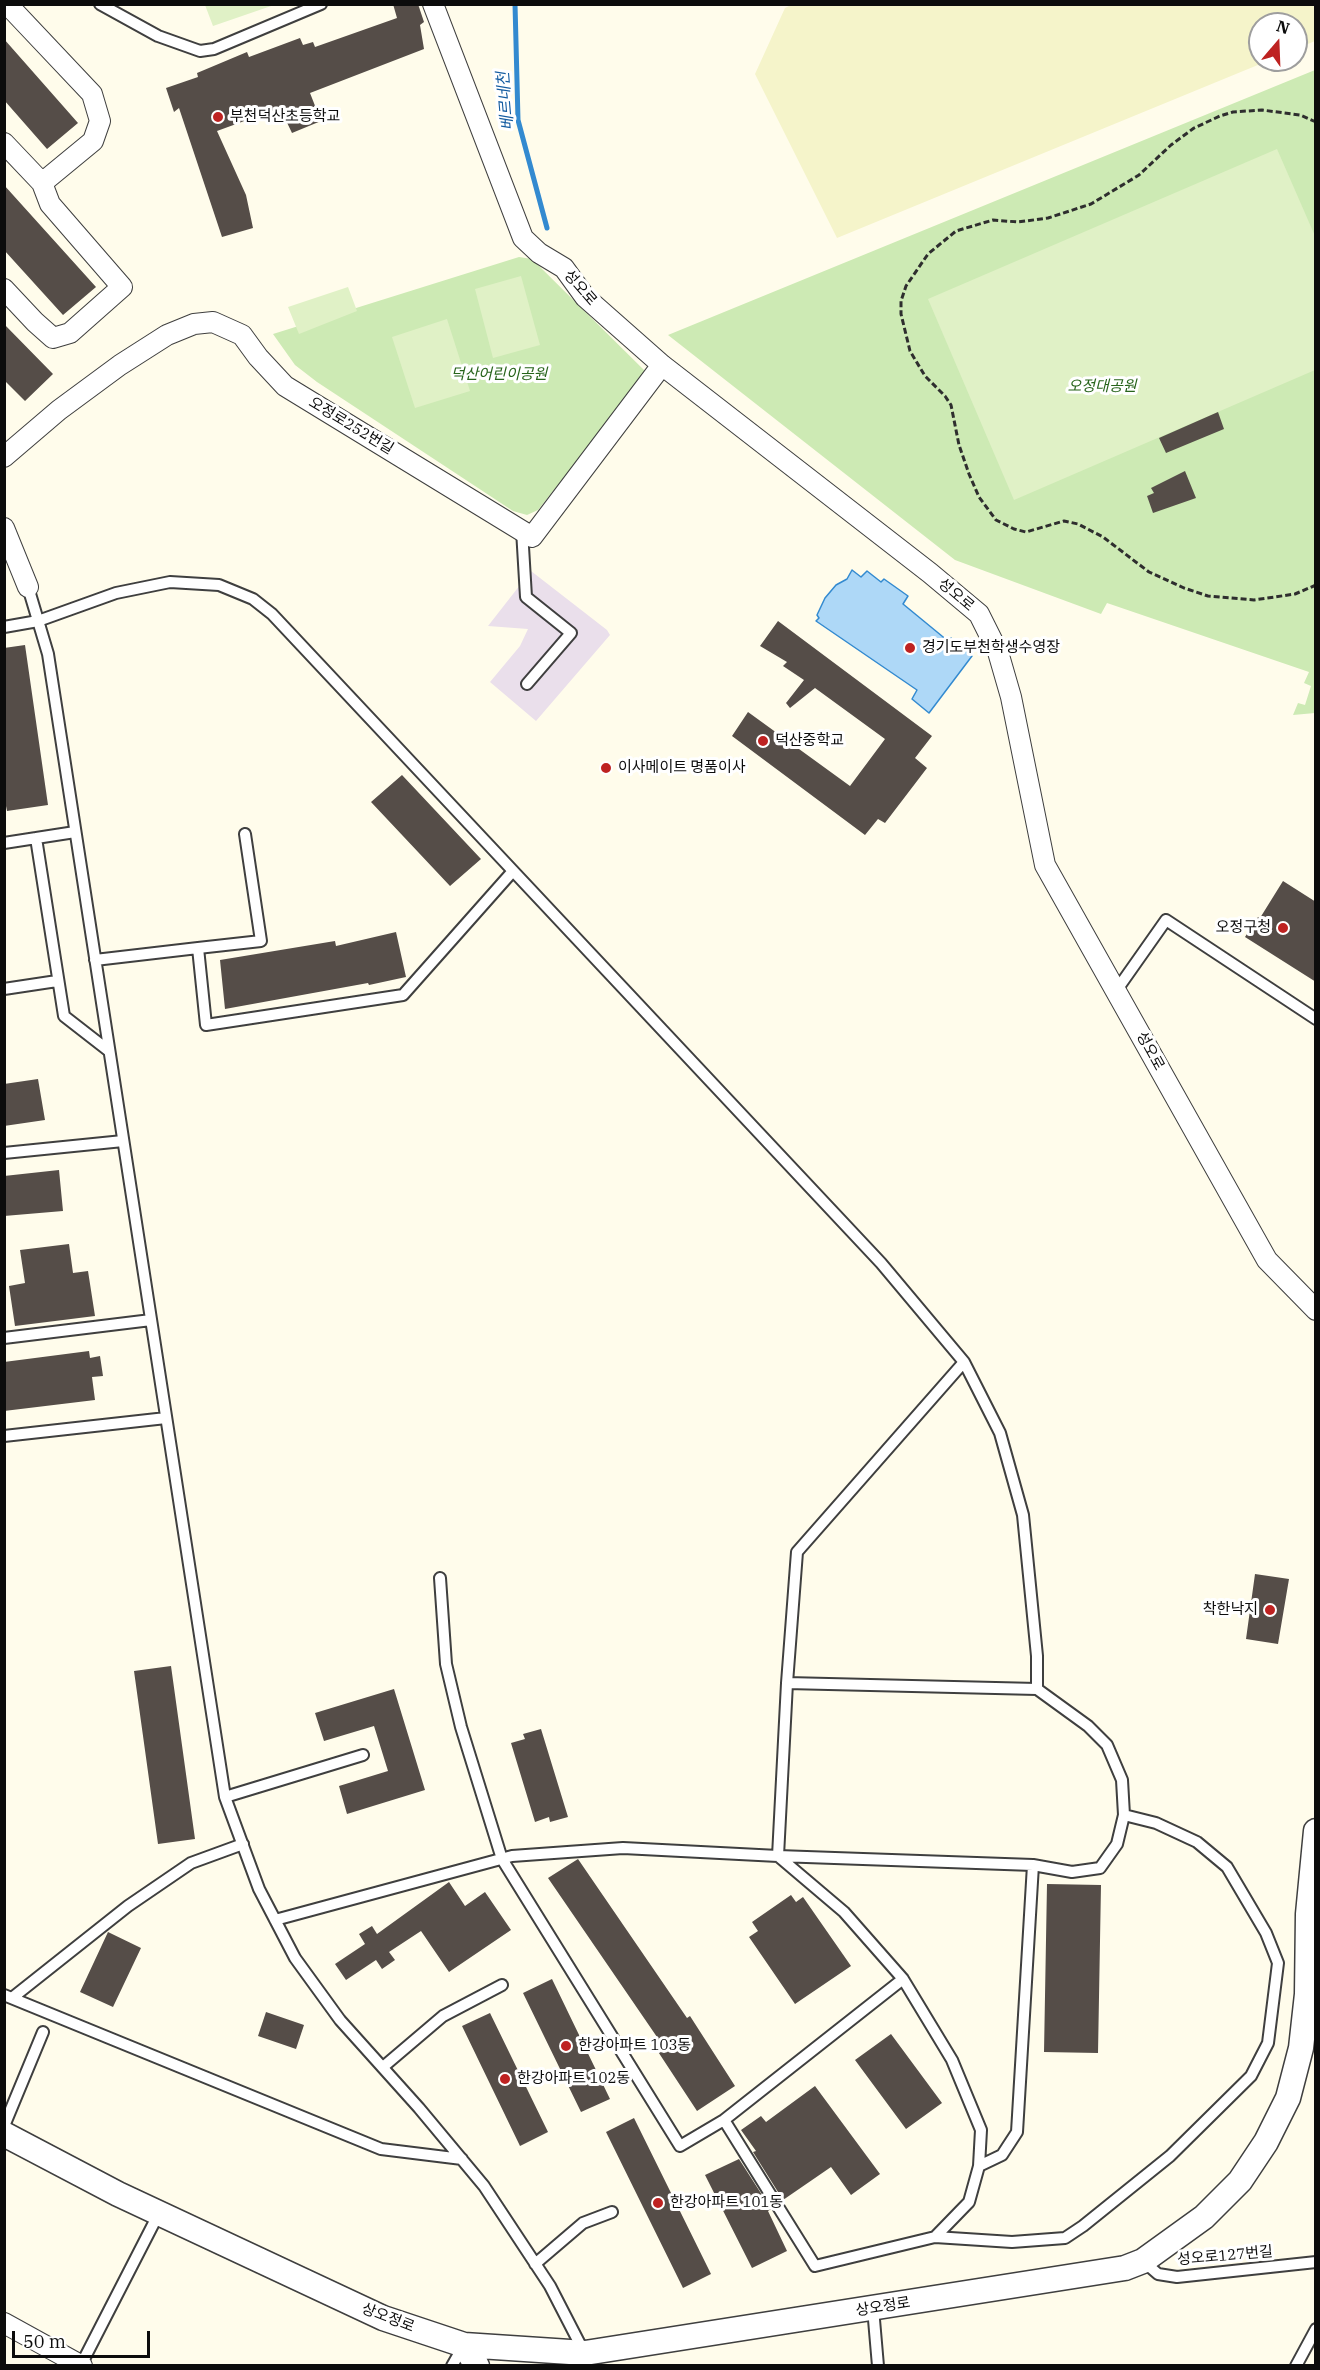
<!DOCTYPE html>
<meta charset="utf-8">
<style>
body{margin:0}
#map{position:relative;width:1320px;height:2370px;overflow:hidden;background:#fffceb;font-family:"IBM Plex Serif",serif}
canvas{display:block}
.frame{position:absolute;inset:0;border:6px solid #0c0c0c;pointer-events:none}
.north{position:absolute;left:1248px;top:12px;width:60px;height:60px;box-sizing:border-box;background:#fff;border:2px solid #9e9e9e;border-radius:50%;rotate:19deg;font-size:16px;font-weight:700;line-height:24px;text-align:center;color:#0c0c0c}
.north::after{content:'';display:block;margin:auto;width:21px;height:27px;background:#be2221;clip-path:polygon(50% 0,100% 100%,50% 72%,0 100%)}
.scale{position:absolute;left:12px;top:2331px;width:138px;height:27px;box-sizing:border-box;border:3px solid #0c0c0c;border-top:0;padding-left:8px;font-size:18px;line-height:21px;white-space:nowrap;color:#0c0c0c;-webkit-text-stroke:4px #fff;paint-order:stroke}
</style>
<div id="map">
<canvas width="1320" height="2370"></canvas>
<div class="frame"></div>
<div class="north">N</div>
<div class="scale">50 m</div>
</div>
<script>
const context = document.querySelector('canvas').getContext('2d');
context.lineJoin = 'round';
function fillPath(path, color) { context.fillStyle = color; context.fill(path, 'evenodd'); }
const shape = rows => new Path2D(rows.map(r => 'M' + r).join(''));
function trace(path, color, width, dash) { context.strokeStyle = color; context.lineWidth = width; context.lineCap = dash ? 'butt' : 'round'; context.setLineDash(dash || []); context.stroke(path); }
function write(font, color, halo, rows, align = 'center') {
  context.font = font + ' "IBM Plex Serif","Noto Sans KR",serif'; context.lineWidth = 6; context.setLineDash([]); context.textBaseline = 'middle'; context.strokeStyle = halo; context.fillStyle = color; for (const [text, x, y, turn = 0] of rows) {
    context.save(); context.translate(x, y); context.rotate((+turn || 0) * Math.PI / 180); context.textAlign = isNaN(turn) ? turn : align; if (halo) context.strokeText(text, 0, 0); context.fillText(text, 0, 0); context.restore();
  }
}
fillPath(shape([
 [531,571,607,630,610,635,536,721,490,682,520,646,528,629,488,626]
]), '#eadfeb');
fillPath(shape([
 [791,5,1315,5,1315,41,1296,49,1296,24,1260,24,1260,60,1270,60,837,238,755,74,785,8]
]), '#f5f4ca');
fillPath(shape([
 [1315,70,1315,713,1293,715,1298,703,1305,705,1311,686,1304,683,1309,672,1107,603,1101,614,955,560,668,335],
 [519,257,532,259,647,373,538,510,527,515,513,511,317,382,295,365,273,334]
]), '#cdeab4');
fillPath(shape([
 [205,5,274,5,213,26],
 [1277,149,1315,236,1315,370,1014,500,928,299],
 [521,276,540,345,493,358,475,289],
 [348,287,357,311,299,334,288,307],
 [447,319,470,391,415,408,392,337]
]), '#e0f1c6');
const water = shape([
 [852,570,861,577,867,571,881,582,884,579,908,596,903,604,948,641,951,638,972,656,929,713,912,699,917,690,816,621,819,618,817,615,825,598,836,585,847,579,852,570]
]);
fillPath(water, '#aed8f7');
trace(water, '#338ad0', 1.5);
trace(shape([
 [515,4,518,120,547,228]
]), '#338ad0', 5);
fillPath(shape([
 [393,4,418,4,424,22,420,25,424,49,310,93,321,121,292,133,280,108,217,131,246,195,253,228,222,237,179,108,174,112,166,88,198,77,197,73,247,52,249,57,300,38,303,45,313,42,315,47,397,18],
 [4,39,78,123,47,149,4,100],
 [4,185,96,287,63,315,4,250],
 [4,324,53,374,25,401,4,380],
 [1218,412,1224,429,1166,453,1159,438],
 [1185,471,1196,498,1153,513,1147,496,1154,493,1151,488],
 [778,621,932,736,915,758,927,768,885,823,878,819,865,835,732,736,748,712,850,786,885,739,815,688,790,708,786,703,804,680,783,666,787,662,760,646],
 [25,645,48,805,7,811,4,796,4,648],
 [402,775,481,859,450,886,371,802],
 [1283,881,1316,902,1316,982,1245,937,1258,917,1260,918],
 [396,932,406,977,369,985,368,983,225,1009,220,960,335,941,336,946],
 [38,1079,45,1120,4,1126,4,1084],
 [59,1170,63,1211,4,1216,4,1176],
 [69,1244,73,1273,88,1271,95,1316,15,1326,9,1286,25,1283,20,1250],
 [89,1351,90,1358,100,1356,103,1376,92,1377,95,1400,4,1411,4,1362],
 [1255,1574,1289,1579,1278,1644,1246,1639],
 [171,1666,195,1839,158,1844,134,1671],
 [394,1689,425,1790,347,1814,339,1786,388,1771,374,1726,324,1741,315,1713],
 [541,1729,568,1817,550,1822,549,1817,535,1822,511,1743,525,1739,523,1734],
 [578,1859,687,2018,690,2016,735,2086,697,2111,651,2041,657,2037,548,1878],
 [449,1882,465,1906,485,1892,511,1930,449,1972,421,1931,389,1952,395,1960,382,1969,376,1960,346,1980,335,1964,365,1944,359,1934,372,1926,377,1934],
 [1047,1884,1101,1885,1098,2053,1044,2052],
 [791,1895,796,1902,803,1897,851,1966,795,2004,749,1937,758,1931,752,1922],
 [108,1932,141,1948,113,2007,80,1992],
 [552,1979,610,2099,581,2112,523,1993],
 [266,2012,304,2025,296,2049,258,2036],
 [490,2013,548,2132,520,2146,462,2026],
 [891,2034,942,2103,906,2129,855,2060],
 [815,2086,880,2174,851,2195,831,2167,783,2200,753,2152,756,2151,741,2130,761,2116,766,2122],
 [634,2118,711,2274,683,2288,606,2132],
 [739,2159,771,2209,768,2211,787,2251,752,2268,705,2175]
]), '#554d48');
const service = shape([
 [100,4,158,36,200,51,214,49,321,4],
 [522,530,526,597,571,633,527,684],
 [28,587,48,654,225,1797,259,1889,295,1958,340,2020,419,2108,484,2186,550,2286,584,2352],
 [4,627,38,621,116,593,170,582,219,585,253,599,272,614,881,1263,964,1362,1000,1433,1023,1515,1037,1656,1037,1689],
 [36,838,64,1016,109,1051],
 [4,843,75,832],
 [198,948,261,941,245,834],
 [95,960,198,948,206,1025,403,995,513,871],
 [4,989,57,981],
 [1116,991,1166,920,1316,1019],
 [4,1153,123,1141],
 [4,1338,151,1320],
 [4,1436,166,1418],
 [440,1578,446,1664,461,1727,502,1859,680,2146,724,2120,903,1979],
 [225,1797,363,1755],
 [275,1920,512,1856,623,1848,778,1856,1033,1865,1072,1872,1100,1868,1117,1844,1124,1815,1122,1780,1107,1745,1088,1726,1037,1689,787,1683],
 [4,1995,381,2149,462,2159],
 [12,1998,128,1906,191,1863,243,1844],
 [383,2067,443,2016,502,1985],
 [724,2120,815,2266,935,2237,969,2202,979,2166,981,2130,952,2060,903,1979,844,1912,778,1856,787,1683,797,1552,964,1362],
 [4,2126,43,2032],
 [979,2166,1002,2155,1017,2132,1033,1865],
 [935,2237,1012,2242,1065,2238,1083,2226,1170,2156,1251,2076,1268,2043,1278,1963,1266,1933,1227,1867,1197,1842,1156,1823,1124,1815],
 [1143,2261,1158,2274,1177,2277,1316,2262],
 [535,2264,583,2223,612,2212],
 [873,2308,878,2366],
 [81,2365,159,2213],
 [452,2366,464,2345],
 [1296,2366,1316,2329]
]);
const minor = shape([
 [7,4,92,94,100,121,93,141,42,183],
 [433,4,523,238,539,253,564,268,585,297,662,365,930,573,979,614,998,652,1011,697,1045,865,1267,1260,1316,1310],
 [4,143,42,183,50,204,122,287,70,333,53,338,35,322,4,289],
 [4,457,59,410,120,365,167,335,194,324,213,322,242,335,258,357,285,386,532,537,662,365],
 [4,528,28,587],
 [4,2323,82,2366]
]);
const tertiary = shape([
 [4,2134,118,2194,383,2318,464,2345,585,2353,1125,2268,1143,2261,1204,2217,1240,2181,1266,2142,1288,2098,1301,2048,1307,1994,1308,1914,1316,1831],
 [464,2345,477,2366]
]);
trace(service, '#3f3f3f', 14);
trace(minor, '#3f3f3f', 22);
trace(tertiary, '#3f3f3f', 27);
trace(shape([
 [1316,122,1300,115,1262,110,1233,112,1220,116,1194,128,1171,145,1139,175,1091,204,1048,218,1018,222,993,220,956,231,928,254,906,286,901,301,901,314,910,351,925,376,945,396,951,405,959,445,969,474,979,497,996,520,1014,529,1026,532,1064,521,1078,524,1103,537,1149,572,1184,588,1208,596,1254,600,1295,594,1316,585]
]), '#2e2e2e', 3, [6, 3]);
trace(service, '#fff', 10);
trace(minor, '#fff', 20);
trace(tertiary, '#fff', 24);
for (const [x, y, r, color] of [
 [218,117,6,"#be2221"],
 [910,648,6,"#be2221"],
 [763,741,6,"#be2221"],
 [606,768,6,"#be2221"],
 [1283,928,6,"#be2221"],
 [1270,1610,6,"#be2221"],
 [566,2046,6,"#be2221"],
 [505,2079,6,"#be2221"],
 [658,2203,6,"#be2221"]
]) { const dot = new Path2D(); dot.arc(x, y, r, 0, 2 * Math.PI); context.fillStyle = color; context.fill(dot); trace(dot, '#fff', 2); }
write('15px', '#0c0c0c', '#fff', [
 ["부천덕산초등학교",230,117],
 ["경기도부천학생수영장",922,648],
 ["덕산중학교",775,741],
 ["이사메이트 명품이사",618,768],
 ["오정구청",1271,928,"right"],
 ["착한낙지",1258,1610,"right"],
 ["한강아파트 103동",578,2046],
 ["한강아파트 102동",517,2079],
 ["한강아파트 101동",670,2203]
], 'left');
write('15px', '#0c0c0c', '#fff', [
 ["성오로",580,288,49],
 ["오정로252번길",351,426,31],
 ["성오로",956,595,40],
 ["성오로",1150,1051,61],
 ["성오로127번길",1225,2256,-5],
 ["상오정로",883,2307,-9],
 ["상오정로",388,2318,21]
]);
write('italic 15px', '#27641b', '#fff', [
 ["덕산어린이공원",499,375],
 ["오정대공원",1102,387]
]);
write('italic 16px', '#135ba0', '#fff', [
 ["베르네천",506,101,-95]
]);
</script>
